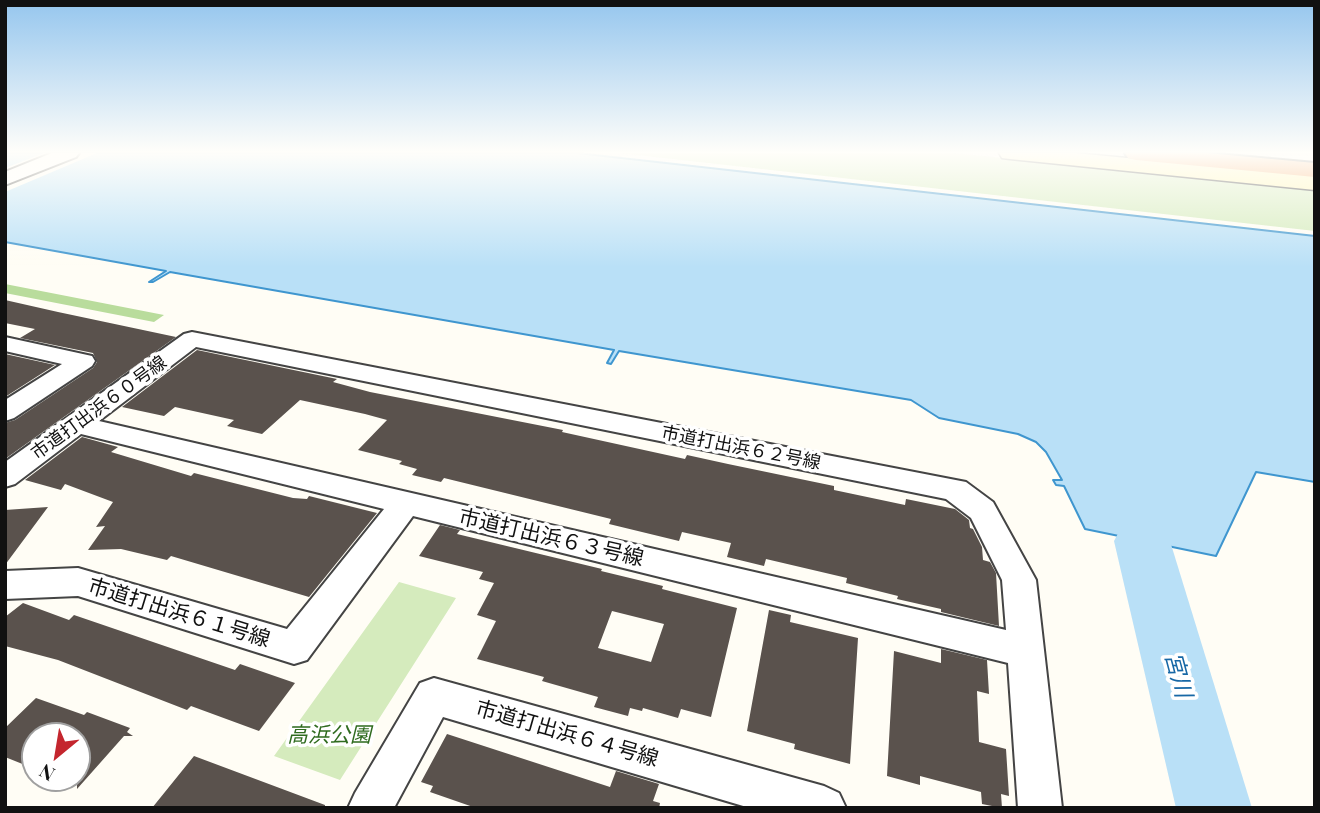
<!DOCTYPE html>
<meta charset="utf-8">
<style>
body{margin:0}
#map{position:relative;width:1320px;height:813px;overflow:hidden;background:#fffdf5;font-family:"Playfair Display",serif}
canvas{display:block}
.frame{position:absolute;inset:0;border:7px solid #111;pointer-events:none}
.north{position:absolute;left:21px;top:722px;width:70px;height:70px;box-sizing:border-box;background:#fff;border:2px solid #a0a0a0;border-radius:50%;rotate:210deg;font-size:19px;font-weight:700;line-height:28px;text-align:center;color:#111}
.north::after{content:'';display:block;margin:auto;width:24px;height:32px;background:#c4262e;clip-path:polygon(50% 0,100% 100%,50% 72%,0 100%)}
</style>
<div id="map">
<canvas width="1320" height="813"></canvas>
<div class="frame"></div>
<div class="north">N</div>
</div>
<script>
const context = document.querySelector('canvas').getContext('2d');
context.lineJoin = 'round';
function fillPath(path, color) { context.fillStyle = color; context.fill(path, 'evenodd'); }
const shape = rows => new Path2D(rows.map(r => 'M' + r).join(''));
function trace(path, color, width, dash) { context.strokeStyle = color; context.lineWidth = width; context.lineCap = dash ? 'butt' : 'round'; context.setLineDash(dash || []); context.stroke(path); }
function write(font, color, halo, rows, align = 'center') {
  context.font = font + ' "Playfair Display","Noto Sans JP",serif'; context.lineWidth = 7; context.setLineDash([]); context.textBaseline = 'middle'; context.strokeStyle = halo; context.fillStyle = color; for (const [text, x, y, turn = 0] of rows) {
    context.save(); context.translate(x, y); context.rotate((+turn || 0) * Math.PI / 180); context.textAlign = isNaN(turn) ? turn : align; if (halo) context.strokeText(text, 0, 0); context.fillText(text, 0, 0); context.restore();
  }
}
fillPath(shape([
 [619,153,954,153,1315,189,1315,231],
 [399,582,456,598,340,780,274,756]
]), '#d5ebbd');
fillPath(shape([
 [5,284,164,315,154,322,5,293]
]), '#b9dc9c');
const water = shape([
 [5,153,577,153,1315,236,1315,482,1256,472,1216,556,1085,529,1064,486,1056,485,1053,480,1062,480,1046,452,1036,442,1018,434,939,418,911,400,619,351,611,364,607,363,614,350,170,272,153,282,149,282,166,271,5,242,5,153]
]);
fillPath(water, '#b9e0f7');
trace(water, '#3f96cf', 2);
fillPath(shape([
 [44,153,97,153,5,192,5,168]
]), '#fffdf5');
fillPath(shape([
 [1142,519,1162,526,1170,541,1252,808,1176,808,1114,541,1122,526,1142,519]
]), '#b9e0f7');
fillPath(shape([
 [5,300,58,312,176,337,5,459,5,423,15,420,93,368,97,362,93,353,20,338,35,329,5,323],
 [197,350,337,379,333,382,370,392,563,430,562,432,685,459,687,455,728,464,834,486,834,490,905,505,906,499,955,509,969,520,970,528,973,529,982,547,983,560,990,562,996,573,999,626,941,612,941,609,897,599,898,596,846,583,847,578,766,559,764,566,727,557,731,543,682,532,679,541,609,524,611,519,444,478,441,482,412,475,417,469,399,464,402,461,358,450,387,420,365,414,300,400,262,434,227,426,234,420,175,407,164,416,122,407],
 [5,354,55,365,5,397],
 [82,437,118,447,111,452,191,476,194,473,293,498,307,499,309,496,377,513,309,597,171,556,167,560,121,549,88,550,105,526,96,527,113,502,65,484,61,490,25,480],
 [48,507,5,565,5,510],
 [440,525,460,530,457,534,602,569,601,571,663,586,662,589,737,608,711,717,681,709,678,718,643,708,642,711,630,708,628,716,594,707,598,697,542,681,544,677,477,659,496,621,477,615,494,583,479,579,483,572,419,556],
 [612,611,664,624,651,662,598,648],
 [23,603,69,620,74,615,235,670,240,664,295,683,259,731,191,706,187,710,58,660,5,646,5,617],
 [769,610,791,615,790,622,858,638,850,764,794,749,795,744,747,731],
 [941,649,987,660,989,694,977,691,979,742,1006,749,1009,796,1001,794,1002,808,982,804,981,792,920,776,920,785,887,776,894,651,941,663],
 [36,698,84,715,87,712,130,728,127,732,133,736,124,736,77,789,77,736,35,736,35,769,5,757,5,728],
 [447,734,610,787,616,771,659,784,653,801,660,803,659,808,476,808,430,792,433,786,421,782],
 [194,756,325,805,325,808,152,808]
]), '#5a524d');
const minor = shape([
 [192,332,966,482,993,502,1036,580,1062,808,1018,808,1008,663,413,516,307,660,294,664,78,596,5,599,5,571,78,568,287,629,384,509,81,434,15,484,5,487,5,462,184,334,192,332],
 [196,347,946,499,971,518,1002,580,1006,630,99,421,196,347],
 [5,337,92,356,95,361,92,366,14,418,5,421,5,400,62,364,5,351,5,337],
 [434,678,824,786,839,793,846,808,750,808,443,717,394,808,348,808,355,793,420,683,434,678]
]);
const tertiary = shape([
 [52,153,79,153,76,157,5,185,5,172,52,153]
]);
const secondary = shape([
 [999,153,1075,153,1315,176,1315,190,1010,159,1002,158,999,153]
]);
const motorway = shape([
 [1125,153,1207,153,1315,163,1315,177,1136,160,1128,158,1125,153]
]);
trace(minor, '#444', 4);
trace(tertiary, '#444', 4);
trace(secondary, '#333', 3);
trace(motorway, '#222', 4);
fillPath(minor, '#fff');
fillPath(tertiary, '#fff');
fillPath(secondary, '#fff6b0');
fillPath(motorway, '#f5a25d');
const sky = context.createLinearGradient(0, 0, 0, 267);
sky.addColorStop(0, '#95c6ee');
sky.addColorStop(0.57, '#fffefa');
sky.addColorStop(1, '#fffefa00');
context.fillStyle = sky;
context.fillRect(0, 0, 1320, 267);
write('18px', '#111', '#fff', [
 ["市道打出浜６０号線",99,408,-36],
 ["市道打出浜６２号線",741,448,11]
]);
write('21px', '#111', '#fff', [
 ["市道打出浜６３号線",551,538,13],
 ["市道打出浜６１号線",179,613,17],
 ["市道打出浜６４号線",567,734,16]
]);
write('italic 21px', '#2f6b1f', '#fff', [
 ["高浜公園",329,735]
]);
write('italic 23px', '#1768a6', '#fff', [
 ["宮川",1178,675,75]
]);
</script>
